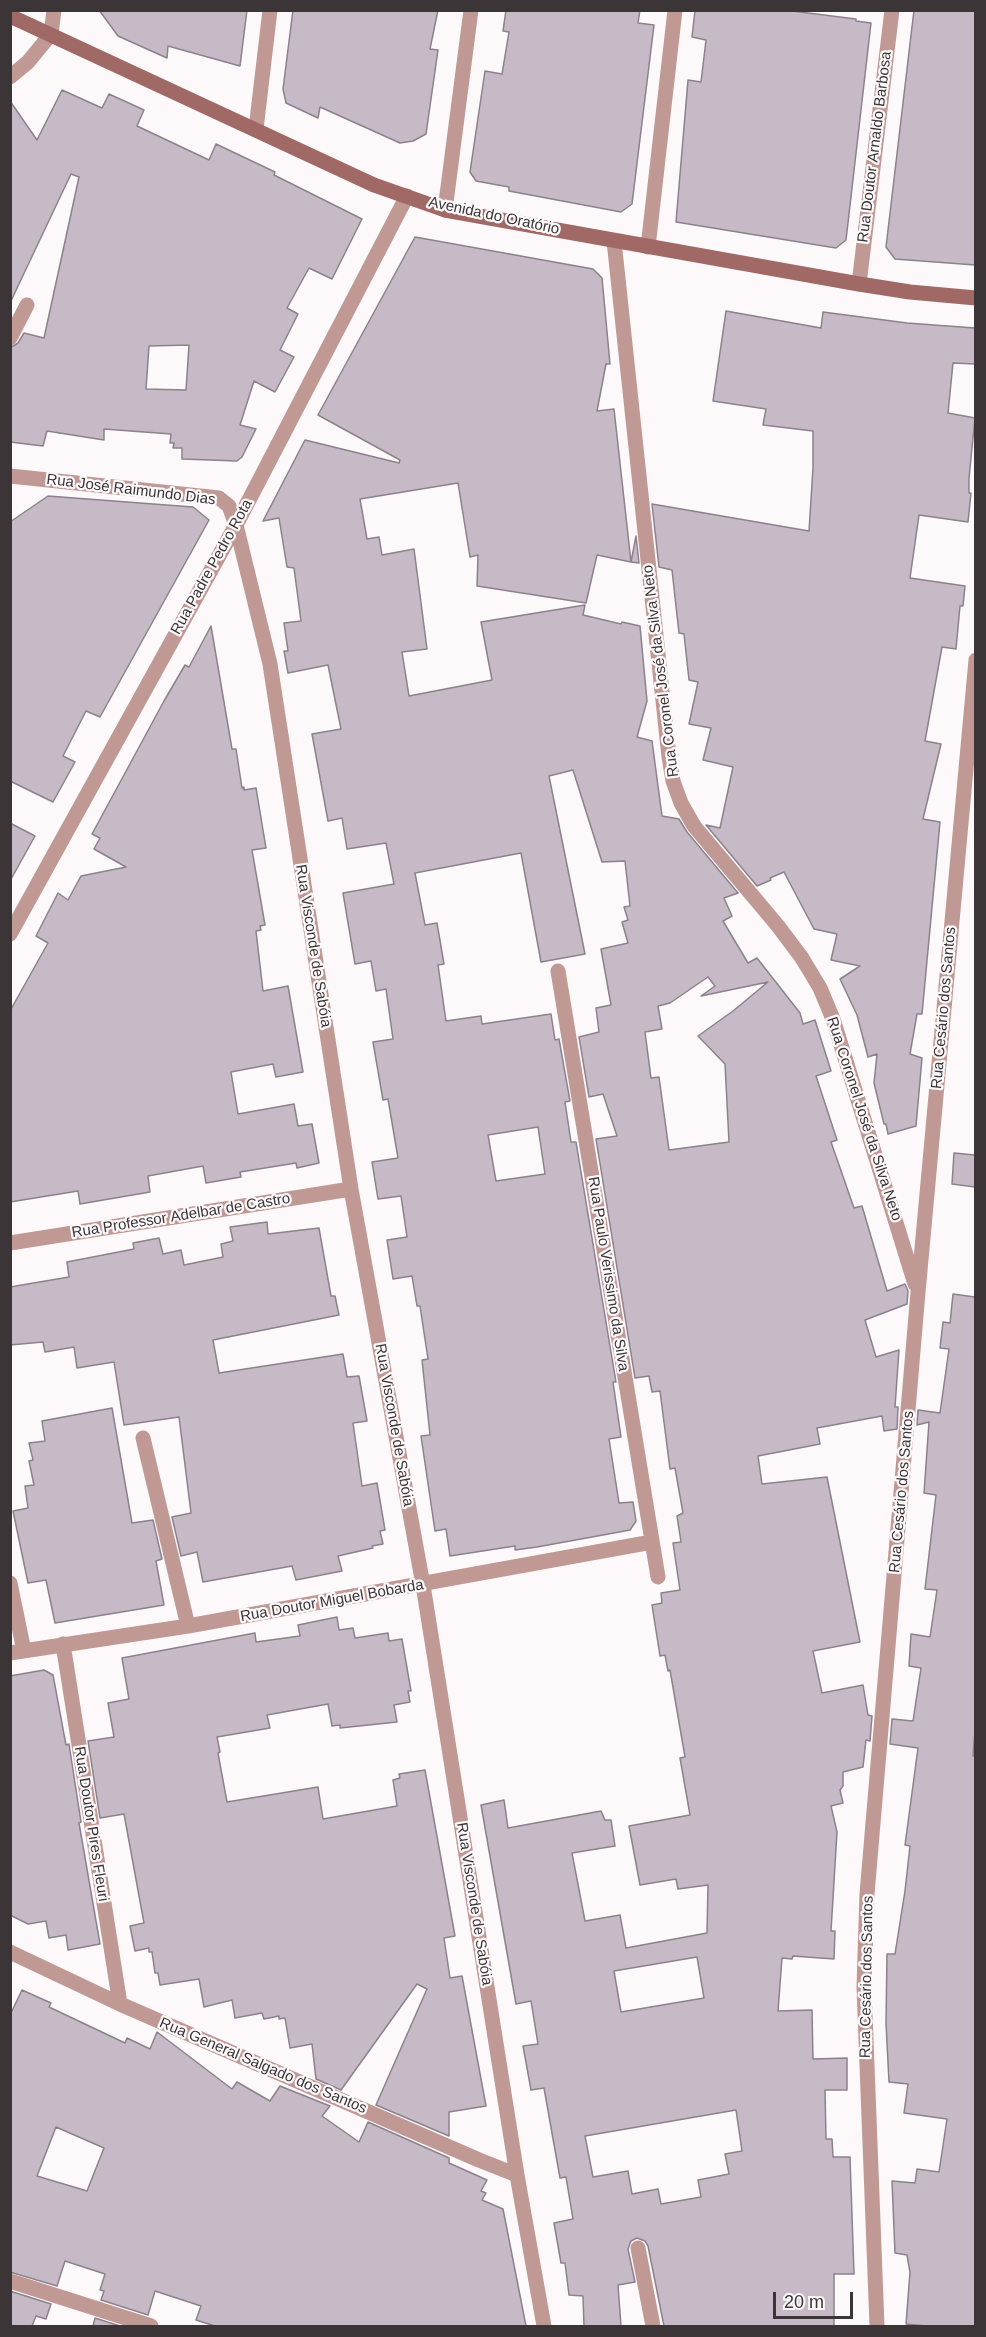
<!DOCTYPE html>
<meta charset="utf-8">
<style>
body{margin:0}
#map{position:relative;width:986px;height:2337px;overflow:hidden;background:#fdf9fa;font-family:Arial,sans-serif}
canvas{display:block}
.frame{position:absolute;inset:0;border:12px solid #3b3537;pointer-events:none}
.scale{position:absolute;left:773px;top:2292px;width:80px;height:27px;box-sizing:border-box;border:3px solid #3b3537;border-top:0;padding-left:8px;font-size:18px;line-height:21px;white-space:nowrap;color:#3b3537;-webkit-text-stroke:4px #fdf9fa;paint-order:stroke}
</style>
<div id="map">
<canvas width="986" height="2337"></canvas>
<div class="frame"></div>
<div class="scale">20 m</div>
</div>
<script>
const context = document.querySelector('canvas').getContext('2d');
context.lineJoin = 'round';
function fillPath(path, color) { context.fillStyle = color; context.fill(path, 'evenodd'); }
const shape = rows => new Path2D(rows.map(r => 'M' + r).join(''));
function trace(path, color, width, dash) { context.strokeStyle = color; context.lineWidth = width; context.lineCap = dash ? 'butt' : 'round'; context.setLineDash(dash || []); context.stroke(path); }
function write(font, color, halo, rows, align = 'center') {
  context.font = font + ' Arial,sans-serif'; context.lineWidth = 4.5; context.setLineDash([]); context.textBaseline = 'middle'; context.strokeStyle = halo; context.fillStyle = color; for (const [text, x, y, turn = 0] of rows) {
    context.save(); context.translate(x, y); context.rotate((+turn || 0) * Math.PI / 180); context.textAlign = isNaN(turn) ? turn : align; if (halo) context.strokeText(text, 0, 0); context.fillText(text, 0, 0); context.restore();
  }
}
const building = shape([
 [99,10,247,10,240,66,168,46,167,58,118,36,99,10],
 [293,10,438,10,430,49,438,50,426,134,413,141,400,143,320,107,318,118,286,103,283,89,293,10],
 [506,10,640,10,638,23,654,25,632,204,621,212,509,191,509,187,476,181,470,172,485,71,502,74,509,32,503,31,506,10],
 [695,10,784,10,856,19,856,21,871,23,846,240,836,248,676,222,688,80,701,82,706,40,692,37,695,10],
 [914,10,975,10,975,265,895,259,886,247,914,10],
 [62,90,102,108,109,94,144,110,137,126,209,160,216,144,275,172,274,175,362,219,332,279,309,268,287,308,298,314,280,350,294,357,275,392,254,381,240,425,256,429,242,457,237,461,182,459,182,448,173,448,174,443,170,443,171,434,104,429,104,440,47,431,43,446,10,442,10,348,18,343,24,333,44,338,79,177,71,174,10,303,10,101,37,140,62,90],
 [189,345,186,390,146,389,149,346,189,345],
 [415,237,593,269,602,278,610,364,606,364,597,411,614,409,631,562,597,555,586,603,477,586,478,555,470,557,458,483,360,499,367,539,379,537,382,555,414,549,427,649,402,652,409,696,492,680,481,622,585,605,583,615,621,624,622,622,640,626,647,701,637,737,652,741,662,816,679,819,687,832,738,893,724,898,732,916,723,921,748,963,757,958,800,1013,803,1024,815,1020,831,1071,816,1076,837,1140,831,1142,854,1208,862,1206,887,1291,905,1284,908,1291,907,1304,865,1320,876,1357,899,1350,895,1407,898,1407,897,1429,884,1431,882,1416,817,1428,820,1444,758,1456,762,1484,827,1477,860,1642,813,1651,822,1693,863,1685,868,1715,872,1716,870,1741,866,1740,863,1767,843,1772,843,1786,840,1790,843,1803,831,1806,837,1832,831,1931,835,1931,834,1959,793,1956,792,1959,782,1958,778,2011,812,2010,813,2059,847,2058,847,2090,825,2090,826,2139,832,2139,833,2157,850,2157,854,2274,834,2274,834,2326,664,2326,648,2246,645,2241,637,2238,631,2241,628,2249,635,2282,618,2285,621,2326,584,2326,583,2296,569,2295,565,2263,561,2263,554,2223,573,2219,566,2177,560,2178,544,2088,531,2090,523,2046,538,2044,531,2001,516,2004,481,1805,504,1800,508,1828,601,1811,605,1820,611,1820,615,1846,572,1853,585,1921,620,1915,626,1948,707,1933,708,1885,678,1889,676,1879,640,1885,629,1826,690,1815,680,1758,685,1757,670,1670,668,1671,665,1655,660,1656,652,1605,662,1603,661,1593,680,1590,673,1543,681,1542,677,1516,683,1513,675,1468,670,1469,660,1391,652,1392,649,1376,635,1378,596,1139,617,1136,603,1094,589,1097,579,1037,599,1032,596,1008,611,1005,601,949,628,943,622,922,628,920,624,907,630,906,625,861,602,862,573,770,549,776,585,954,541,962,521,853,415,873,425,925,437,923,444,964,438,965,446,1021,481,1016,482,1024,551,1014,555,1040,559,1039,570,1101,565,1102,571,1142,576,1142,616,1382,613,1382,621,1437,609,1439,619,1503,633,1502,636,1521,630,1530,603,1535,537,1547,515,1550,515,1546,450,1556,446,1529,435,1531,421,1436,430,1435,422,1360,428,1359,420,1306,417,1306,412,1276,393,1279,387,1240,407,1237,401,1196,378,1199,372,1162,398,1158,388,1099,383,1100,373,1042,393,1039,386,989,376,991,371,961,355,964,343,893,394,884,386,843,347,849,342,818,328,821,312,734,341,729,328,665,288,673,284,651,288,651,284,623,301,621,294,568,287,567,279,518,263,521,305,440,399,463,400,460,318,415,415,237],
 [708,977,715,986,701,996,768,982,733,1011,698,1036,725,1064,729,1142,669,1150,659,1077,651,1078,645,1032,662,1029,658,1006,670,1003,708,977],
 [538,1127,545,1174,496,1181,488,1135,538,1127],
 [697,1957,704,1998,621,2012,614,1971,697,1957],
 [736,2110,742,2151,725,2154,729,2174,698,2180,701,2197,661,2204,658,2189,632,2194,628,2171,593,2177,585,2136,736,2110],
 [726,311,821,328,823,312,907,323,975,328,975,364,953,363,948,413,975,418,969,478,969,493,971,493,968,522,919,515,910,578,965,586,963,606,960,606,956,649,942,647,925,741,941,744,923,819,940,822,922,1014,917,1014,910,1054,922,1058,916,1126,888,1134,886,1124,884,1124,874,1083,877,1054,868,1057,857,1015,840,979,860,966,831,960,837,934,814,929,784,872,770,878,771,880,757,886,706,825,720,828,733,767,703,760,711,728,689,724,698,682,689,680,684,634,679,633,672,570,659,567,652,504,809,531,813,468,813,431,763,425,766,409,713,401,726,311],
 [48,496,193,507,209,520,100,717,86,711,63,756,75,762,53,802,10,781,10,522,48,496],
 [636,536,639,563,631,562,636,536],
 [211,626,232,749,236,749,242,788,244,787,244,790,256,788,266,848,252,850,265,925,260,926,261,930,256,931,263,991,288,986,303,1072,276,1077,273,1064,231,1072,238,1114,294,1104,298,1126,312,1124,319,1163,297,1168,296,1163,240,1172,241,1177,206,1183,203,1166,148,1176,150,1192,80,1204,78,1191,10,1202,10,1011,48,943,36,936,58,893,68,900,81,876,126,867,94,849,100,838,92,834,164,701,185,665,189,667,211,626],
 [10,823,35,836,10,881,10,823],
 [954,1153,975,1155,975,1187,952,1184,954,1153],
 [267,1222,268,1234,319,1228,331,1296,335,1296,339,1315,213,1340,219,1373,343,1354,347,1377,359,1376,367,1421,353,1423,362,1486,377,1483,385,1530,380,1531,383,1544,372,1546,373,1548,338,1556,342,1571,296,1580,292,1566,203,1582,197,1552,181,1556,172,1517,191,1513,179,1417,124,1425,114,1362,77,1368,74,1347,45,1352,43,1342,10,1345,10,1287,69,1277,67,1262,134,1249,133,1243,159,1238,163,1254,181,1250,184,1265,223,1257,221,1244,233,1241,230,1227,267,1222],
 [953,1294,975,1297,975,1731,973,1756,975,1756,975,2326,926,2326,906,2324,910,2272,907,2255,895,2253,892,2181,915,2183,917,2169,939,2172,947,2119,904,2113,908,2084,889,2082,886,2023,887,1954,895,1954,905,1891,910,1846,905,1845,918,1748,890,1744,892,1719,913,1721,921,1668,909,1666,911,1634,930,1637,937,1590,925,1589,936,1495,924,1493,929,1422,917,1425,918,1410,940,1413,949,1349,940,1348,943,1322,950,1323,953,1294],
 [112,1408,132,1523,153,1520,162,1559,156,1561,164,1605,55,1623,46,1580,28,1583,13,1511,28,1508,25,1486,34,1485,29,1461,33,1460,29,1443,45,1441,42,1421,112,1408],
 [337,1617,339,1630,353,1628,355,1638,388,1633,389,1641,402,1639,411,1691,408,1691,410,1702,394,1705,397,1722,340,1728,340,1725,332,1726,328,1704,267,1715,270,1728,217,1737,220,1752,218,1753,227,1802,318,1787,323,1819,397,1806,393,1780,400,1778,399,1774,425,1770,455,1936,444,1938,450,1978,462,1976,486,2106,449,2112,449,2136,376,2105,427,1989,417,1984,341,2090,316,2079,312,2044,290,2048,285,2018,279,2019,279,2016,264,2019,262,2013,235,2018,232,2000,204,2007,199,1979,160,1985,158,1973,155,1973,152,1952,149,1952,149,1948,135,1951,130,1926,144,1923,124,1814,100,1818,88,1741,114,1737,108,1703,129,1699,122,1658,255,1633,256,1642,300,1636,298,1625,337,1617],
 [44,1670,53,1675,66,1745,69,1744,81,1822,79,1823,100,1944,68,1950,66,1935,49,1938,46,1921,28,1924,10,1915,10,1676,44,1670],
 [22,1990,51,2003,49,2007,125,2043,127,2038,150,2049,157,2032,232,2089,237,2082,270,2101,280,2086,330,2106,322,2116,359,2142,368,2122,449,2158,449,2163,487,2180,481,2191,486,2193,482,2200,503,2209,526,2326,215,2326,196,2320,201,2306,155,2291,148,2315,101,2300,104,2291,100,2290,105,2274,65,2261,57,2286,10,2272,10,2015,22,1990],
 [56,2127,104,2148,87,2191,37,2176,56,2127],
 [10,2291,51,2304,46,2319,36,2316,32,2326,10,2326,10,2291],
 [95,2318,120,2326,93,2326,95,2318]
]);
fillPath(building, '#c6bac6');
trace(building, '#8c818c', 1.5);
trace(shape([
 [10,77,28,62,51,34],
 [256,129,270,10],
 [445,210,471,10],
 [614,241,669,757,673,781,681,803,694,826,778,926,802,958,820,988,833,1019,915,1284],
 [648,247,675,10],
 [859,284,892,10],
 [10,338,27,305],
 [10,476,219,498,229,506,236,525,270,664,351,1189,423,1585,517,2175,544,2326],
 [10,934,236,525,407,196],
 [558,971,658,1577],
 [10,1243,351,1189],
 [143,1438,188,1626],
 [10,1583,24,1651],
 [63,1644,120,2004],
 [10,1653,188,1626,652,1542],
 [10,1952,120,2004,479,2160,517,2175],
 [638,2248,653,2326],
 [10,2281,151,2326],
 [877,2326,864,1987,867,1894,918,1292,976,660]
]), '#c09995', 15);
trace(shape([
 [51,34,54,10]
]), '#c09995', 15);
trace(shape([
 [10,16,374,185,445,210,859,284,910,292,976,298]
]), '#a16966', 15);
write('15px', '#3b3537', '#fdf9fa', [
 ["Rua Doutor Arnaldo Barbosa",875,147,-83],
 ["Avenida do Oratório",494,216,12],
 ["Rua José Raimundo Dias",131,490,7],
 ["Rua Padre Pedro Rota",212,567,-61],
 ["Rua Coronel José da Silva Neto",661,671,-97],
 ["Rua Visconde de Sabóia",313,946,81],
 ["Rua Cesário dos Santos",944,1008,-85],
 ["Rua Coronel José da Silva Neto",864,1119,72],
 ["Rua Professor Adelbar de Castro",181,1216,-9],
 ["Rua Paulo Verissimo da Silva",608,1274,81],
 ["Rua Visconde de Sabóia",394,1425,80],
 ["Rua Cesário dos Santos",902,1492,-85],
 ["Rua Doutor Miguel Bobarda",332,1601,-10],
 ["Rua Doutor Pires Fleuri",91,1824,81],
 ["Rua Visconde de Sabóia",474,1904,81],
 ["Rua Cesário dos Santos",867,1977,-89],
 ["Rua General Salgado dos Santos",263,2066,23]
]);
</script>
